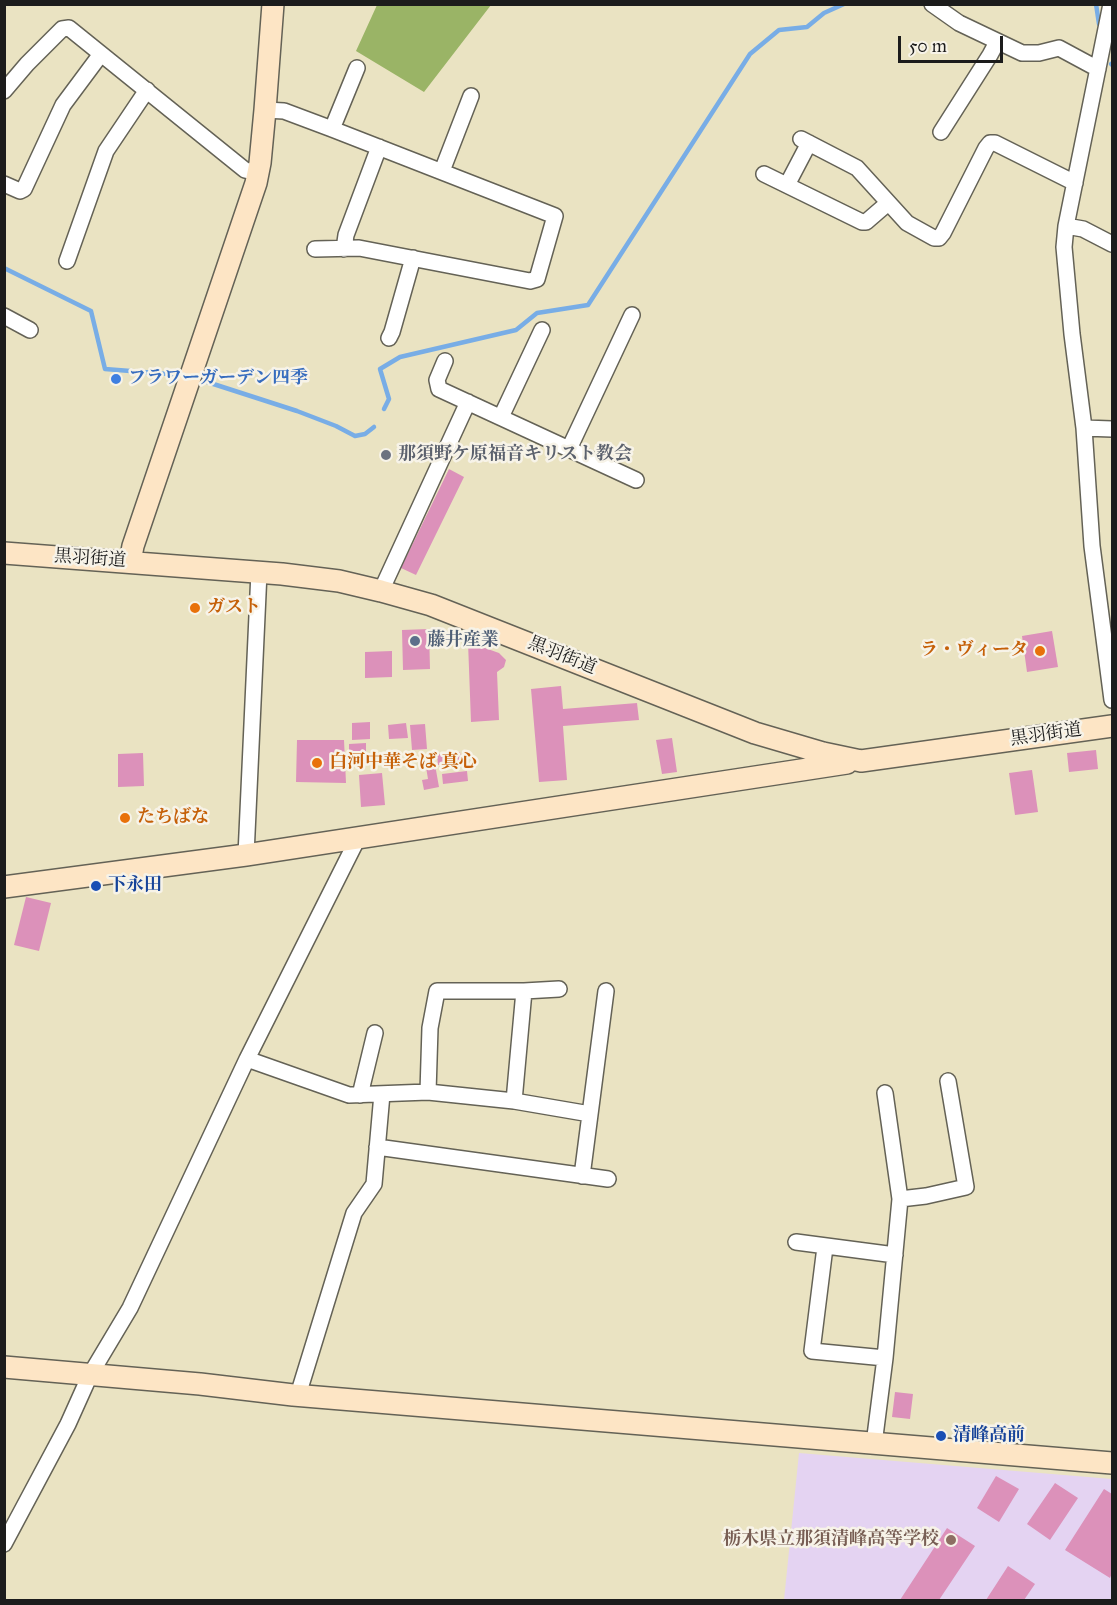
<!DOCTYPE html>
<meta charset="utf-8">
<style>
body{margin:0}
#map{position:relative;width:1117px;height:1605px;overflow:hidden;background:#eae3c2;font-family:"IM FELL Great Primer",serif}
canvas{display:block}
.frame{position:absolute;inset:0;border:6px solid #1c1c1c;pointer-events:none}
.scale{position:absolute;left:898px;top:36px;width:105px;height:27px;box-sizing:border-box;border:3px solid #1c1c1c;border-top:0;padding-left:8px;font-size:18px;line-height:21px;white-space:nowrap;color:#1c1c1c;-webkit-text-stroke:4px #f7f3e8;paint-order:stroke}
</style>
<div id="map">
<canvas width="1117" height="1605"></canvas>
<div class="frame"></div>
<div class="scale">50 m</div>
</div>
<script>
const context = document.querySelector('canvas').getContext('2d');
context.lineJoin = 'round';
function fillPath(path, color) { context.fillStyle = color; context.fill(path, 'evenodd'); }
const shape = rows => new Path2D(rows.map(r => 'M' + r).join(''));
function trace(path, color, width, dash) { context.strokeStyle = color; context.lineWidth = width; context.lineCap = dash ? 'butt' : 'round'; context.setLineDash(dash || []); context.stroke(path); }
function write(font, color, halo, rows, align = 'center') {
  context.font = font + ' "IM FELL Great Primer","Noto Serif JP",serif'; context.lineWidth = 5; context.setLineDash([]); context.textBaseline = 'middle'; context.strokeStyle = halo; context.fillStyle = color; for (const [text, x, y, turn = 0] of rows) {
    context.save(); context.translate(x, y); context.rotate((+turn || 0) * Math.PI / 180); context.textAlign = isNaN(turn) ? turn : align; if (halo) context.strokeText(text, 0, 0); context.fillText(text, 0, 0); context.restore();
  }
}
fillPath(shape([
 [799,1453,1112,1479,1112,1600,784,1600]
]), '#e4d3f2');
fillPath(shape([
 [377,5,377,4,491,5,424,92,356,51]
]), '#9ab466');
trace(shape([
 [1096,4,1099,24],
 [1111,64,1112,65],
 [4,268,91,311,105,369,181,375],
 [201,380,297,411,336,426,355,436,365,434,374,427],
 [384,409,389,399,380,369,400,357,516,330,537,313,588,305,750,54,779,30,807,27,824,13,844,4]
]), '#78ade6', 4.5);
fillPath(shape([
 [449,469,464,477,416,575,401,568],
 [429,629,430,669,403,670,402,630],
 [1052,631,1058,667,1027,672,1022,636],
 [468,642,499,653,506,660,504,667,497,672,499,720,471,722],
 [392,651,392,677,365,678,365,652],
 [561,686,563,709,637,703,639,720,563,726,567,780,539,782,531,689],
 [370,722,370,739,352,740,352,723],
 [406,723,408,738,389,739,388,725],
 [425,724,427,749,412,750,410,725],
 [672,738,677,772,662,774,656,740],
 [297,740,344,740,346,783,296,782],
 [366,743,366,759,349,760,349,744],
 [1096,750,1098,769,1069,772,1067,753],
 [460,752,462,763,438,765,437,754],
 [143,753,144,786,118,787,118,754],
 [434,759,439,787,424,790,422,780,428,779,425,761],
 [1032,770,1038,812,1015,815,1009,773],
 [467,771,468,781,443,784,442,774],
 [382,773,385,805,361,807,359,775],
 [26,897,51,903,39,951,14,945],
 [895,1392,913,1394,910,1419,892,1417],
 [996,1476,1019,1489,999,1522,977,1508],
 [1055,1483,1078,1498,1050,1540,1027,1524],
 [1104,1489,1112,1494,1112,1573,1110,1578,1065,1550],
 [947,1528,975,1546,939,1600,900,1600],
 [1008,1566,1035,1584,1024,1600,986,1600]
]), '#dc91ba');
const street = shape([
 [932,4,959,23,1022,53,1039,53,1059,48,1098,69],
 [1111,4,1066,226,1064,247,1072,334,1084,428,1092,546,1112,700],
 [4,91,27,64,62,29,69,28,245,170,258,173],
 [265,110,284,111,332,129,555,216,537,279,530,281,359,248,315,249],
 [332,129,357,68],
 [941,132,990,55,997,42],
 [801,139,857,168,907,223,934,238,939,238,943,233,986,148,990,143,995,143,1075,183],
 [442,171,471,96],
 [764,174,862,222,866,222,888,203],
 [4,184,20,191,24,189,63,105,101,54],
 [787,185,809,143],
 [1066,226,1083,229,1112,244],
 [344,249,346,235,379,147],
 [67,261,106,151,147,90],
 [4,316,30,330],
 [389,338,392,332,413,258],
 [445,361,437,380,439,389,636,480],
 [501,417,542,330],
 [1084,428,1112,429],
 [569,449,632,315],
 [381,591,468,402],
 [246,855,259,572],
 [247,1059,349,1095,428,1092,514,1101,524,991],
 [428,1092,430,1028,437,991,524,991,559,989],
 [360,1095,375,1033],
 [514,1101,590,1114],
 [377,1147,608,1179],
 [582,1176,606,991],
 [900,1199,926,1196,966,1187,948,1081],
 [796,1242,895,1255],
 [825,1247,812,1351,885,1358],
 [298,1395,354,1213,374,1184,382,1094],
 [874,1444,885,1358,900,1199,885,1093],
 [4,1544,68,1424,90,1375,130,1308,247,1059,359,836]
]);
const secondary = shape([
 [4,553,282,574,339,581,381,591,431,605,755,733,823,753,861,761,1112,726],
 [130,562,133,546,256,183,260,163,265,110,273,4],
 [4,887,246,855,847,763],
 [4,1367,200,1384,293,1395,1112,1463]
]);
trace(street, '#646256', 18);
trace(secondary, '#646256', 24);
trace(street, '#fff', 15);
trace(secondary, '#fde5c5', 21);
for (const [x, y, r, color] of [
 [116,379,6,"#3f7fe0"],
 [386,455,6,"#6b7280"],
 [195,608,6,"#e8710a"],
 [415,641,6,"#5c6f8a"],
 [1040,651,6,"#e8710a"],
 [317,763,6,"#e8710a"],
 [125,818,6,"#e8710a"],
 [96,886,6,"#1a4fb4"],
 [941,1436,6,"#1a4fb4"],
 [951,1540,6,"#8d6e63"]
]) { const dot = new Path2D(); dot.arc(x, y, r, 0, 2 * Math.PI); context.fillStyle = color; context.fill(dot); trace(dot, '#f7f3e8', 2); }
write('bold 18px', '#366cbe', '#f7f3e8', [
 ["フラワーガーデン四季",128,379]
], 'left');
write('bold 18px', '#5b616d', '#f7f3e8', [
 ["那須野ケ原福音キリスト教会",398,455]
], 'left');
write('18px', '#1c1c1c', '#f7f3e8', [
 ["黒羽街道",90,559,4],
 ["黒羽街道",562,656,22],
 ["黒羽街道",1046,735,-8]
]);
write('bold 18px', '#c56008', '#f7f3e8', [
 ["ガスト",207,608],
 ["ラ・ヴィータ",1028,651,"right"],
 ["白河中華そば 真心",329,763],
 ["たちばな",137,818]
], 'left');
write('bold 18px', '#4e5e75', '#f7f3e8', [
 ["藤井産業",427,641]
], 'left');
write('bold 18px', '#164399', '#f7f3e8', [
 ["下永田",108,886],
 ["清峰高前",953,1436]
], 'left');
write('bold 18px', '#785e54', '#f7f3e8', [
 ["栃木県立那須清峰高等学校",939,1540]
], 'right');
</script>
